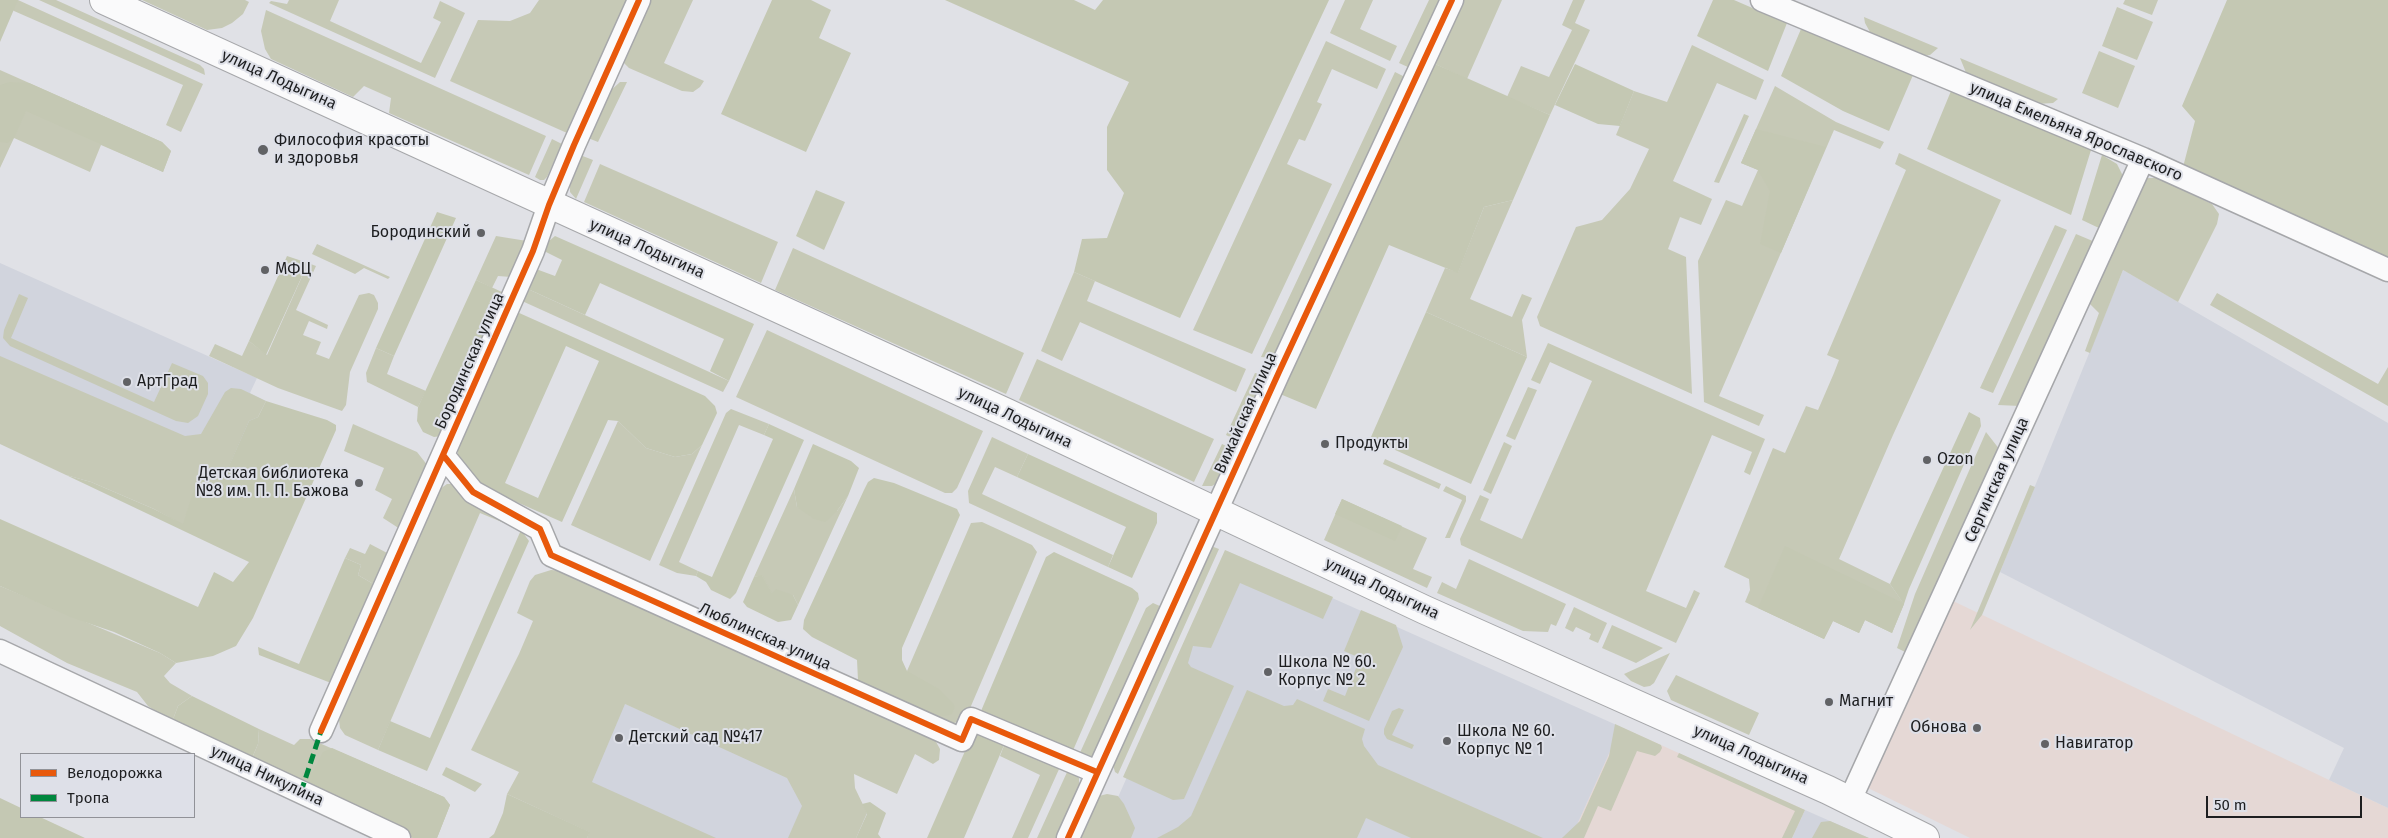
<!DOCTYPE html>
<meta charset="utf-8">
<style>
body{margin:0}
#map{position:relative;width:2388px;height:838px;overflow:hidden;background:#e0e1e6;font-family:"Fira Sans",sans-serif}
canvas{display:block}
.legend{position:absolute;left:20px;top:753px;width:175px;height:65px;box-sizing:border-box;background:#dee0e8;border:1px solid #919298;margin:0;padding:6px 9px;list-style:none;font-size:15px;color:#1d1e20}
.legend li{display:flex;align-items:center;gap:10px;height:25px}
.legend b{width:25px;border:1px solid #919298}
.scale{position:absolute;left:2206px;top:796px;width:156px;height:22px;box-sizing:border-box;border:2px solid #1d1e20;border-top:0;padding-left:6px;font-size:15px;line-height:18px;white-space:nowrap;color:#1d1e20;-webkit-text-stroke:4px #dee0e8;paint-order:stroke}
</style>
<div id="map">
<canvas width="2388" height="838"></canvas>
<ul class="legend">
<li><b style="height:6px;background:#e8590c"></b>Велодорожка</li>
<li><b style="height:6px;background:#00873e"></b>Тропа</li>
</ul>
<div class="scale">50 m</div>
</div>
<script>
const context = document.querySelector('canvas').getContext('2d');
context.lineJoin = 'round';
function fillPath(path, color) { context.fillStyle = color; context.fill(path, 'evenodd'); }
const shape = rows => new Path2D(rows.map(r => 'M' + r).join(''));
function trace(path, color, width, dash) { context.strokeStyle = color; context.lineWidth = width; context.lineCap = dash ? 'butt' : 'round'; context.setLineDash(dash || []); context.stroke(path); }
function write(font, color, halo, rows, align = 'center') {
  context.font = font + ' "Fira Sans",sans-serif'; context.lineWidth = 4; context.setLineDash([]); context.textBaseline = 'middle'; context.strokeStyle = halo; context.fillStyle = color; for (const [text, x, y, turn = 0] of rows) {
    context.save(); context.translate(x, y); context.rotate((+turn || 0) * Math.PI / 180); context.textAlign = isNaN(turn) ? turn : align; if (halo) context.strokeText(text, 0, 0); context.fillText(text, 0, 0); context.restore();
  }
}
fillPath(shape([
 [1953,601,2388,808,2388,838,1970,838,1868,788],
 [1621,727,1805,810,1792,838,1571,838]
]), '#e5d8d5');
fillPath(shape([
 [0,263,257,378,250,393,266,401,216,496,0,399],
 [2123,270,2388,423,2388,808,2329,780,2344,748,2000,572],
 [1227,551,1621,727,1571,838,1100,838],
 [570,679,867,813,856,838,603,838],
 [1805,810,1830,821,1869,838,1792,838]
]), '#d1d4dd');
fillPath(shape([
 [0,0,18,0,203,84,181,132,166,125,183,85,14,11],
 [39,0,56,0,200,65,204,69,205,75],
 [142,0,245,0,249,2,243,14,232,23,222,28,207,30],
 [289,0,339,0,330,21,421,63,441,22,433,18,440,1,465,13,435,78,269,3,271,1,287,4],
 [539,0,628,0,567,133,450,81,478,20,510,21,530,13],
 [649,0,693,0,664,63,704,81,700,87,693,92,682,91,629,68,624,63,624,55],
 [1345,0,1373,0,1360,29,1397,46,1390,61,1330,33],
 [1429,0,1441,0,1410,68,1399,63],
 [1462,0,1502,0,1467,79,1433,63],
 [1573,0,1585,0,1575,23,1590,30,1550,115,1507,97,1521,66,1549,77,1572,30,1562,25],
 [2125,0,2158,0,2152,15,2123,4],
 [2117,7,2153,22,2137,60,2102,46],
 [266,10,546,136,529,175,389,113,391,98,364,86,353,97,271,59,265,49,261,31],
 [1864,17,1938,48,1930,55,1924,56,1870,32,1865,23],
 [1326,41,1386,69,1377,89,1332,69,1317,102,1322,104,1305,141,1299,139,1287,164,1332,184,1252,354,1193,330],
 [1692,45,1764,80,1756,100,1717,83,1673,181,1712,199,1701,225,1680,217,1668,249,1686,257,1692,394,1540,326,1537,317,1576,227,1602,220,1630,189,1649,149,1616,135,1634,91,1667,102],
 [2099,51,2135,66,2118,108,2082,93],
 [1960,58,2058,99,2053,103,2037,104,1967,75],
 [0,70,162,142,171,151,163,172,101,145,90,172,14,138,0,168],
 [1395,72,1405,77,1277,354,1272,358,1261,357],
 [620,82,627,82,598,142,588,138,608,93],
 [1775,86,1836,122,1884,142,1880,149,1834,130,1719,396,1764,415,1759,426,1704,402,1698,261,1726,200,1742,206,1758,170,1741,163],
 [1744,114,1749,116,1719,183,1714,182],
 [552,139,562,144,547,177,544,180,540,180,535,177],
 [1899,153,2001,200,1893,435,1839,559,1890,584,1904,604,1892,633,1865,620,1859,633,1833,621,1824,639,1745,602,1750,590,1749,579,1724,567,1773,448,1785,453,1806,406,1818,410,1834,373,1839,360,1827,355,1906,170,1895,164],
 [580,155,593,160,576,199,570,192,570,186,571,177],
 [600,164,778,242,761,283,584,202],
 [2147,178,2157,178,2212,204,2219,214,2217,224,2178,302,2123,270,2090,353,2085,351,2099,313,2087,301,2140,185],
 [1513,200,1470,299,1512,317,1522,294,1532,298,1522,320,1527,357,1426,312,1445,268,1458,272,1484,207],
 [2055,225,2067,230,1993,393,1980,388],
 [2076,234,2095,242,2020,406,1998,405],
 [496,236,527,241,511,277,498,276,492,288,476,280],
 [317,244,390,277,388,279,364,268,355,274,312,254],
 [793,248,1024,353,1006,394,775,290],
 [308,263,316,266,296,310,328,325,327,329,309,321,303,335,321,342,316,354,329,359,359,295,369,293,374,295,378,303,378,309,350,372,346,405,342,411,278,388,209,356,215,344,242,356,249,341,267,355],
 [1074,272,1095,281,1087,301,1246,369,1236,392,1080,322,1062,361,1041,351],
 [528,289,729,381,723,392,522,301],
 [2217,293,2378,384,2388,367,2388,406,2210,305],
 [19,294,28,298,11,338,154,402,172,363,203,376,208,383,208,394,198,416,188,423,176,421,10,346,3,338,4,330],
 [767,330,983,431,957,488,952,493,945,493,736,397],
 [1548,343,1765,439,1750,475,1744,472,1752,452,1712,435,1646,591,1686,608,1694,590,1700,593,1676,643,1461,545,1460,539,1480,495,1489,499,1480,520,1522,539,1592,381,1550,362,1540,384,1531,380],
 [376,348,394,356,387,374,426,391,418,407,367,382,366,373],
 [0,356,185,436,201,434,225,392,231,388,241,389,266,401,258,417,249,421,216,496,183,525,154,509,91,482,66,475,0,444],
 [1037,359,1214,439,1194,482,1019,400],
 [1255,373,1268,376,1238,441,1226,435],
 [1528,387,1537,390,1515,440,1506,436],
 [731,409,769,424,764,435,739,425,679,562,698,571,696,576,677,573,659,565,726,413],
 [618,421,646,448,675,457,692,454,702,445,650,561,571,525],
 [353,424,417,452,428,466,400,529,383,518,392,499,375,490,384,468,344,451],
 [1986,432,2000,450,1907,653,1897,648,1915,594],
 [992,437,1028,454,1017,477,995,467,982,494,1113,555,1108,567,969,503,968,491],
 [1504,442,1512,446,1491,494,1483,490],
 [1222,444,1235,450,1217,483,1212,486,1202,486],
 [1385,459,1441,484,1439,489,1383,464],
 [447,484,451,484,521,530,480,513,378,750,345,735,340,728,339,720,440,489],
 [2030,485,2035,487,2000,572,1982,615,1970,630],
 [1446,486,1466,496,1466,501,1450,538,1445,538,1462,500,1443,491],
 [794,489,797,507,837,511,848,496,798,605,793,595,772,594,762,576,754,577],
 [1342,499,1427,538,1413,569,1432,577,1427,588,1324,540],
 [982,522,1032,545,1037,552,968,713,959,721,950,725,921,714,907,671,971,523],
 [370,544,389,554,375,585,358,575,361,565,345,558,350,548,365,554],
 [1211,546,1219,549,1118,774,1115,772,1112,762],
 [1225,550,1333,597,1323,619,1240,583,1211,648,1193,646,1188,663,1191,667,1234,686,1184,799,1173,800,1123,777],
 [1469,559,1566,604,1556,626,1551,624,1548,632,1523,631,1437,593,1442,582,1456,589],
 [551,570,563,571,935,740,940,749,939,760,933,764,915,754,897,794,854,774,855,788,867,813,856,838,788,838,802,806,787,778,625,704,592,782,716,838,587,838,589,832,507,794,519,772,471,750,519,654,533,621,517,613,530,581,535,575],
 [0,586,160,653,176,663,164,676,170,683,192,696,178,706,172,722,148,706,137,692,67,663,0,626],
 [1153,603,1162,607,1094,757,1087,760,1078,757,1146,608],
 [1574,607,1607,623,1598,643,1589,639,1591,634,1576,627,1573,632,1565,628],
 [1361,610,1396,625,1403,647,1369,721,1323,701,1328,689,1345,696,1360,658,1344,651],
 [1612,625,1663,648,1636,663,1602,648],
 [1670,653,1654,683,1650,686,1644,687,1631,681,1624,674],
 [1676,675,1759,713,1749,735,1671,700,1667,691],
 [1247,690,1284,706,1293,705,1297,699,1365,729,1362,739,1364,746,1378,765,1543,838,1411,838,1366,818,1357,838,1157,838,1178,827,1191,816],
 [1399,708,1404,710,1392,735,1414,745,1412,749,1387,739,1384,734,1384,729,1392,711],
 [1615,724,1661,745,1662,748,1660,752,1655,756,1637,751,1611,811,1598,806,1584,838,1562,838,1580,821,1609,756],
 [259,729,294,745,300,739,310,739,444,797,450,805,437,838,413,838,252,758,258,744],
 [1005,743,1060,767,1028,838,1012,838,1040,775,1000,756],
 [1679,753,1805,810,1792,838,1782,838,1795,811,1677,757],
 [1068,770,1079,778,1079,790,1056,838,1037,838],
 [1107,794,1118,796,1124,804,1135,828,1131,838,1078,838,1099,796],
 [1830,821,1869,838,1812,838,1821,822]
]), '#c6c9b6');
fillPath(shape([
 [0,0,18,0,0,42],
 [772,0,811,0,831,10,819,38,851,53,806,152,721,114],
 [945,0,1074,0,1095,10,1103,0,1329,0,1180,318,1074,272,1082,239,1107,238,1124,193,1107,170,1107,127,1129,82],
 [1713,0,1734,0,1787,23,1768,71,1697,36],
 [2227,0,2388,0,2388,261,2183,167,2195,121,2182,106],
 [1801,29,1913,75,1889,131,1843,111,1781,76],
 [1433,63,1550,115,1513,200,1484,207,1458,273,1389,245,1316,409,1280,394],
 [1575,64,1634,91,1620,126,1598,124,1555,105],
 [10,82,29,83,162,142,171,151,163,172,26,111,14,138,7,143,0,142,0,85],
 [1951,91,2091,150,2071,215,1927,149],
 [1756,129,1826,147,1781,253,1760,244,1770,191,1758,170,1741,163],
 [2102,155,2117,164,2122,174,2122,183,2101,229,2082,220],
 [816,190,845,202,824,250,796,236],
 [437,212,456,218,394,356,376,348],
 [555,236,754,324,729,381,710,371,724,339,600,283,585,315,528,289,536,269,555,276,562,260,544,251,549,241],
 [287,256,308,263,266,355,249,341],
 [476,280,504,293,441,436,434,437,423,432,417,421,418,407],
 [517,312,705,396,715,406,717,413,702,445,692,454,675,457,646,448,618,421,608,420,562,522,480,486,458,458,458,448],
 [566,346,599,361,538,498,505,483],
 [1426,312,1527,357,1471,484,1373,440,1371,437],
 [266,401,327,420,336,425,336,430,253,618,236,646,213,656,176,663,160,653,114,632,73,618,0,586,0,519,198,607,214,572,233,582,249,562,66,475,91,482,154,509,183,524,195,487,216,495,249,421,258,417],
 [1969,412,1980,418,1981,426,1909,589,1904,604,1892,633,1865,620,1859,633,1833,621,1824,639,1758,608,1785,546,1903,603,1890,584],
 [769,424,804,440,736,593,730,599,711,590,706,582,696,576,698,571,712,577,773,439,764,435],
 [813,444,851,461,859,468,848,496,837,511,825,522,814,519,797,507,794,489],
 [1028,454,1157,513,1157,523,1132,578,1108,567,1126,527,1017,477],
 [874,478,894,483,957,509,960,515,902,648,902,660,907,671,939,689,955,706,952,714,945,716,921,714,875,692,858,680,857,660,812,637,803,629,804,620,864,490,868,482],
 [1342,499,1402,526,1395,541,1335,514],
 [521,530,529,541,427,771,378,750,390,721,430,738],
 [1054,552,1132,588,1138,593,1139,599,1071,755,983,717,981,711,1046,557],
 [345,558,361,565,358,575,375,585,331,683,259,655,258,647,299,664],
 [762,575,772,593,776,589,793,595,798,605,791,620,778,622,747,607,743,602,754,577],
 [192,696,259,729,258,744,252,758,209,741,190,727,172,722,178,706],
 [978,733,1005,743,964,838,927,838,969,742],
 [332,748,444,797,450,805,437,838,413,838,300,781,303,772,313,772,323,752],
 [446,767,482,784,475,792,442,775],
 [507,794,590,832,587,838,489,838,494,834,503,813],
 [0,798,21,808,21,817,40,817,85,838,0,838],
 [870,802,886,813,878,834,881,838,856,838,867,814,862,804]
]), '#c4c8b3');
const minor = shape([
 [1762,0,2143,159,2388,270],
 [443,455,473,492,540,529,551,555,962,740,971,719,1097,772],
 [0,651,399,838],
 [321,731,533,251,549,205,574,145,639,0],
 [1850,800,2143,159],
 [1068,838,1279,372,1452,0]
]);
const secondary = shape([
 [104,0,1007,413,1425,610,1828,790,1925,838]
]);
trace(minor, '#a6a7aa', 25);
trace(secondary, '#a6a7aa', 30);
trace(minor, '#fafafb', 22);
trace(secondary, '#fafafb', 28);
trace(shape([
 [301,792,321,731]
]), '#00873e', 5, [10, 5]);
trace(shape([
 [443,455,473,492,540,529,551,555,962,740,971,719,1097,772],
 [321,731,533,251,549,205,574,145,639,0],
 [1068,838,1279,372,1452,0]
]), '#e8590c', 6);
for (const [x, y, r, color] of [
 [263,150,6,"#616265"],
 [481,233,5,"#616265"],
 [265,270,5,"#616265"],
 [127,382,5,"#616265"],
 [1325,444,5,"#616265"],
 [1927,460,5,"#616265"],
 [359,483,5,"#616265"],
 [1268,672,5,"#616265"],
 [1829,702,5,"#616265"],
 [1977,728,5,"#616265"],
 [619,738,5,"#616265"],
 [1447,741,5,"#616265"],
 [2045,744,5,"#616265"]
]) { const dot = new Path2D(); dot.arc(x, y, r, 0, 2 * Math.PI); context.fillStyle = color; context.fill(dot); trace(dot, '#dee0e8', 2); }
write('16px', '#1d1e20', '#dee0e8', [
 ["улица Лодыгина",279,80,24],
 ["улица Емельяна Ярославского",2076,132,23],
 ["улица Лодыгина",647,249,24],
 ["Бородинская улица",470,361,-66],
 ["Вижайская улица",1246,413,-66],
 ["улица Лодыгина",1015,418,25],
 ["Сергинская улица",1997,480,-66],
 ["улица Лодыгина",1382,589,25],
 ["Люблинская улица",765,637,24],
 ["улица Лодыгина",1751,755,24],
 ["улица Никулина",267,776,25]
]);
write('16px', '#1d1e20', '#dee0e8', [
 ["Философия красоты",274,141],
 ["и здоровья",274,159],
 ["Бородинский",471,233,"right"],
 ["МФЦ",275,270],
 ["АртГрад",137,382],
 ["Продукты",1335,444],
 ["Ozon",1937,460],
 ["Детская библиотека",349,474,"right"],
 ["№8 им. П. П. Бажова",349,492,"right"],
 ["Школа № 60.",1278,663],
 ["Корпус № 2",1278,681],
 ["Магнит",1839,702],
 ["Обнова",1967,728,"right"],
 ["Школа № 60.",1457,732],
 ["Корпус № 1",1457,750],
 ["Детский сад №417",629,738],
 ["Навигатор",2055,744]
], 'left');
</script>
